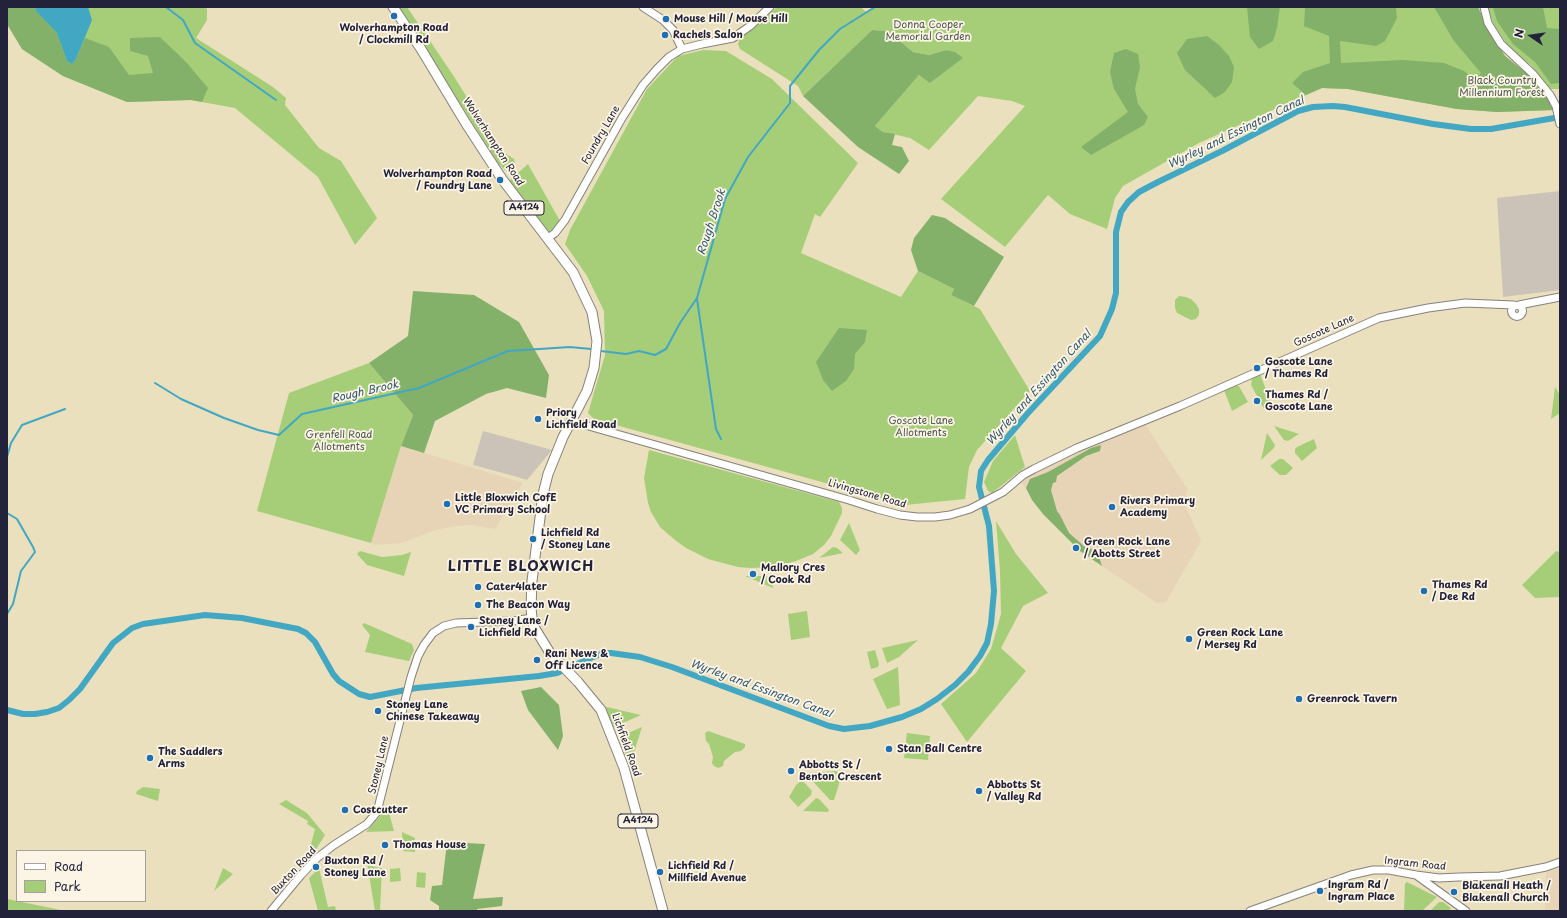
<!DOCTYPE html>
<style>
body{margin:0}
#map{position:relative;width:1567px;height:918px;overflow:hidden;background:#eae0bd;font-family:"Playpen Sans",sans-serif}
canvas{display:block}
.frame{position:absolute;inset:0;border:8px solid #22223b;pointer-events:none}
.legend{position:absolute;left:16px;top:850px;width:130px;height:52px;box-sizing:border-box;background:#fcf5e5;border:1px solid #a5a1a1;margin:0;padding:5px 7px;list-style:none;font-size:12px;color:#22223b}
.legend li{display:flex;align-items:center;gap:8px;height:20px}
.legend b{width:20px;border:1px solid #a5a1a1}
.north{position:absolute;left:1511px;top:16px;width:40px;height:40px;-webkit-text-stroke:3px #fcf5e5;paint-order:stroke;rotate:283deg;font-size:11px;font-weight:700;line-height:16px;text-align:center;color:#22223b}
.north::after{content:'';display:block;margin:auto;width:14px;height:18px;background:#22223b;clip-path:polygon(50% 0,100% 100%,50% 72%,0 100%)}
</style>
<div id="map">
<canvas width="1567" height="918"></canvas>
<div class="frame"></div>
<ul class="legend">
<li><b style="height:5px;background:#fff"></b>Road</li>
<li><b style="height:11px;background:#a6ce79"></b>Park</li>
</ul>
<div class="north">N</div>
</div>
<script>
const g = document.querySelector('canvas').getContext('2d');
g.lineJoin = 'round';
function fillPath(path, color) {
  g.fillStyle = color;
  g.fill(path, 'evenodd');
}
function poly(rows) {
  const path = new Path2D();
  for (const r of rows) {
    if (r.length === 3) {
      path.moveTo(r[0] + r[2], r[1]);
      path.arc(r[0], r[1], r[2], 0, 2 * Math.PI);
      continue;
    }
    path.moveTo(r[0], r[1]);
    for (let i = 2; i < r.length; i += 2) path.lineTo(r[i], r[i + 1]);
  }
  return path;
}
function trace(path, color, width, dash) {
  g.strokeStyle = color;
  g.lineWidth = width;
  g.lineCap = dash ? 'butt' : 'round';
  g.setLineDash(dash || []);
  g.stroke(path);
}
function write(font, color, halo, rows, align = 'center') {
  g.font = font + ' "Playpen Sans",sans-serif';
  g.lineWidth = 3.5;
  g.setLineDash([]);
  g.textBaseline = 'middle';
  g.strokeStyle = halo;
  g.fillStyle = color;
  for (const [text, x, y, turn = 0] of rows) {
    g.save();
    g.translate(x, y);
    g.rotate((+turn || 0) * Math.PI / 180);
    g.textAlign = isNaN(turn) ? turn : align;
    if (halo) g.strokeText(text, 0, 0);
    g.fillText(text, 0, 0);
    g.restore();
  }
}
fillPath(poly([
 [1145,424,1188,490,1183,500,1201,541,1166,602,1157,603,1080,551,1043,514,1021,482,1052,463],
 [401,446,523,483,495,529,473,525,455,526,435,530,402,543,375,545,371,543],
 [1560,868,1560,911,1545,911,1546,872]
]), '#e7d4b7');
fillPath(poly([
 [1560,191,1560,290,1503,297,1497,198],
 [483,431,487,432,552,450,527,480,514,476,473,465]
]), '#cbc3b8');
fillPath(poly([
 [7,7,205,7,207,9,207,20,196,38,273,87,286,98,285,105,319,148,341,161,377,218,355,245,318,177,235,108,191,100,127,102,63,76,22,49,7,24],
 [399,7,407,7,453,75,500,150,514,159,515,163,513,167,505,170,497,162],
 [777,7,861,7,866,12,875,7,1478,7,1486,25,1505,56,1540,84,1550,100,1550,105,1554,110,1497,112,1457,109,1348,89,1322,88,1199,143,1123,186,1115,198,1107,229,1070,214,1048,195,1005,247,941,199,1025,106,1012,101,978,96,929,150,910,138,883,132,875,126,919,75,930,82,962,58,955,53,946,50,929,55,913,52,888,31,872,30,803,96,798,86,740,49,738,44,739,40],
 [1488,7,1560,7,1560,89,1549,89,1532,66,1510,49,1493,23],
 [703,50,726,51,772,79,858,163,820,217,815,214,801,253,901,297,918,271,954,289,951,295,980,309,1030,391,977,450,969,467,965,499,905,505,594,419,588,413,605,355,604,311,587,276,565,244,570,230,647,89,678,56],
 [528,164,560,221,553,229,548,232,530,213,509,181],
 [1179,296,1186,297,1191,299,1196,304,1199,309,1199,315,1196,319,1191,320,1177,313,1175,308,1175,300],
 [369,363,413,415,401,446,371,543,257,511,289,393],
 [1260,374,1272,405,1264,409,1251,385,1252,378],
 [1235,385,1239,386,1240,388,1248,402,1232,411,1224,390],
 [1555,387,1560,395,1560,413,1551,419],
 [1274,426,1299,434,1288,441,1284,440],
 [1267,433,1275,445,1274,448,1261,460],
 [1015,435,1025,467,992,493,988,491,984,482,993,461],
 [1314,439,1317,448,1302,461,1295,453,1295,449,1297,447],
 [649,450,839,502,842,508,842,513,831,536,824,545,813,554,796,561,775,567,750,568,738,567,708,559,686,548,675,540,660,527,651,512,648,503,644,478],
 [1279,459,1283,459,1293,468,1286,475,1280,475,1270,466],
 [996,521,1016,554,1048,593,1023,606,1001,648,1026,671,967,742,941,704,976,673,991,649,1001,614,1000,571],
 [849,523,860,550,856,555,840,540],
 [833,547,837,548,843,553,819,558],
 [360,551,382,557,402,555,411,552,404,576,367,565,357,554],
 [1556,551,1560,552,1560,597,1535,598,1522,585],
 [745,576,769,576,771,578,773,588],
 [807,611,810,637,791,640,788,614],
 [364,623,412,644,414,650,409,661,365,652,370,635,362,625],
 [918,640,899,657,887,663,882,648],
 [875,650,879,664,878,667,871,669,867,652],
 [898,667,900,705,887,709,873,679],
 [607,707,641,715,614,727,603,708],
 [642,727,630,765,620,740,624,735],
 [708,731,745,744,745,747,741,751,735,752,724,761,723,766,718,768,714,766,712,763,713,757,709,744,706,741,705,733],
 [907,733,930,736,928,760,904,758],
 [836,771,840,774,839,784,835,797,834,800,830,800,808,776,809,773],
 [802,780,812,791,811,795,798,807,789,797,796,785],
 [143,787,160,789,158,801,136,794,137,791],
 [816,798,819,799,829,810,828,812,803,811],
 [286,800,307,813,325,835,315,851,310,848,315,829,307,824,308,821,279,804],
 [384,808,388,809,394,831,366,832,382,814],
 [402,832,415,838,415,852,403,851],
 [366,857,370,861,370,866,382,868,380,911,375,911],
 [223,868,233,874,214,891],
 [319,868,328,907,335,906,336,911,318,911,309,878],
 [400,868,401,881,390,882,390,869],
 [417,872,426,873,425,888,416,887],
 [1407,882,1437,897,1422,911,1404,911,1405,884],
 [7,899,61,910,61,911,7,911],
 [1439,902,1443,902,1451,908,1449,911,1430,911]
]), '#a6ce79');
fillPath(poly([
 [7,7,35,7,36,11,57,33,67,61,72,64,76,59,85,38,109,47,129,75,153,73,148,56,130,51,130,38,160,37,186,62,208,88,202,102,191,100,127,102,63,76,22,49,7,24],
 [1247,7,1280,7,1277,28,1273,41,1259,49,1250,37],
 [1305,7,1386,7,1386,8,1396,7,1397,18,1385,41,1376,46,1340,41,1341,63,1403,60,1444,63,1464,71,1475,80,1481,73,1454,41,1434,7,1478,7,1486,25,1505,56,1540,84,1550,100,1550,105,1554,110,1497,112,1457,109,1348,89,1322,88,1306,95,1292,83,1303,72,1330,63,1329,36,1304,26],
 [1493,7,1543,7,1547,28,1560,29,1560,83,1551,84,1535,62,1513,44,1497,21],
 [872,30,888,31,913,52,929,55,946,50,955,52,963,58,930,83,919,75,875,126,883,132,895,134,892,145,902,147,909,161,899,174,858,147,803,96],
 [1207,36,1219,45,1229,56,1234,67,1232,82,1225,92,1215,98,1185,70,1177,53,1187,39],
 [1126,49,1138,54,1140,67,1135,89,1138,104,1148,117,1144,125,1091,155,1081,147,1128,112,1114,89,1110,72,1114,53],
 [932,215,945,218,1004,257,974,306,951,295,954,289,918,271,911,250,914,238],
 [413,291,474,295,519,322,549,375,546,398,507,388,486,394,435,421,424,453,401,446,413,415,369,363,408,336],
 [839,328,867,330,865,342,855,354,854,369,846,381,832,391,823,380,816,362],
 [1101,445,1100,451,1086,456,1057,476,1056,482,1053,483,1051,490,1057,511,1060,515,1069,533,1085,547,1097,551,1102,566,1080,551,1043,514,1032,500,1026,488,1030,479,1048,472,1091,448],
 [541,687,559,705,563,736,558,750,528,710,521,691],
 [447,842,485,844,473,899,503,897,502,906,477,909,477,911,439,911,439,906,430,900,432,886,442,885]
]), '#84b169');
fillPath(poly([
 [35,7,88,7,92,20,76,59,72,64,67,61,57,33,36,11]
]), '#42a7c2');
trace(poly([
 [166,7,183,20,195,43,276,100],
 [697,299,716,429,721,439],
 [601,351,626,354,639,351,655,355,666,349,680,323,697,298,725,199,748,157,790,103,790,86,819,50,840,29,875,7],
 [155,383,181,399,224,418,258,430,279,435,302,414,419,388,508,351,570,347,591,349],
 [7,457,11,443,22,425,65,409],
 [7,480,7,484],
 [7,513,17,519,33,547,35,552,21,571,13,604,7,614],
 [7,658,7,659]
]), '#42a7c2', 2);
trace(poly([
 [7,710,23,714,35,714,47,712,59,708,69,700,80,689,113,643,132,628,143,624,205,615,242,618,298,629,306,633,315,642,333,674,339,681,359,694,370,697,416,688,539,676,557,673,602,653,611,653,640,657,672,667,829,726,844,729,870,726,902,717,921,709,937,699,955,685,968,672,980,656,987,643,991,624,994,591,989,526,979,487,981,471,988,460,1028,413,1100,336,1112,309,1116,293,1116,232,1121,212,1128,202,1139,192,1158,182,1222,151,1298,111,1313,107,1333,106,1345,107,1433,124,1471,129,1491,129,1560,117]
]), '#42a7c2', 6);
const tertiary = poly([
 [643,7,663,20,673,30,682,49],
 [1484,7,1488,23,1501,44,1533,74,1550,95,1556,106,1560,124],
 [548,238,555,233,565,220,622,118,643,85,657,69,669,57,682,49,702,44,733,38,750,26,770,7],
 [1519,305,1560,297],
 [1517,311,5.5],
 [571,421,849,500,877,509,900,515,917,517,935,517,950,515,970,509,1003,492,1023,475,1034,469,1077,448,1180,406,1379,318,1428,308,1465,303,1514,305],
 [1416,875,1466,911],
 [271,911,301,875,317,858,334,845,367,824,377,812,411,677,418,656,424,645,433,633,444,626,456,623,513,621,532,618],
 [1250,911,1351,875,1373,870,1389,870,1416,875,1439,878,1459,877,1500,876,1546,867,1560,862]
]);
const primary = poly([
 [393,7,421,49,465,122,502,179,573,272,592,312,597,341,594,368,587,391,563,437,548,474,543,494,532,581,531,608,532,618,534,627,550,653,578,682,601,710,624,768,663,911]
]);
trace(tertiary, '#86817c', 9);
trace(primary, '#86817c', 11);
trace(tertiary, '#fff', 7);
trace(primary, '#fff', 9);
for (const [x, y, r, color] of [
 [394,16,4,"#1f6fb2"],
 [666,19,4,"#1f6fb2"],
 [665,35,4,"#1f6fb2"],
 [500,180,4,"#1f6fb2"],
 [1257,368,4,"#1f6fb2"],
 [1257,401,4,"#1f6fb2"],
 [538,419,4,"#1f6fb2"],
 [447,504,4,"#1f6fb2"],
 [1112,507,4,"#1f6fb2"],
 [533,539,4,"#1f6fb2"],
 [1076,548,4,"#1f6fb2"],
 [753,574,4,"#1f6fb2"],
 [478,587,4,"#1f6fb2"],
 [1424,591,4,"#1f6fb2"],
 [478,605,4,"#1f6fb2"],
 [471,627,4,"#1f6fb2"],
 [1189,639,4,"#1f6fb2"],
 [537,660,4,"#1f6fb2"],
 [1299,699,4,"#1f6fb2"],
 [378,711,4,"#1f6fb2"],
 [889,749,4,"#1f6fb2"],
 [150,758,4,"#1f6fb2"],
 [791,771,4,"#1f6fb2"],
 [979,791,4,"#1f6fb2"],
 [345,810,4,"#1f6fb2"],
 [385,845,4,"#1f6fb2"],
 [316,867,4,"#1f6fb2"],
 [660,872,4,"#1f6fb2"],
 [1320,891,4,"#1f6fb2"],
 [1454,892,4,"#1f6fb2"]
]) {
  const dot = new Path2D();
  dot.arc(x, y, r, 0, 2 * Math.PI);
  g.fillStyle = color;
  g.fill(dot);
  trace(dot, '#fcf5e5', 1.5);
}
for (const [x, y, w] of [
 [524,208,40],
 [638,821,40]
]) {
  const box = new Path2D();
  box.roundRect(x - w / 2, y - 7, w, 14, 3);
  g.fillStyle = '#fcf5e5';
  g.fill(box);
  trace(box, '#22223b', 1);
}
write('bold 9px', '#22223b', null, [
 ["A4124",524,208],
 ["A4124",638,821]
]);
write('bold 10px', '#22223b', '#fcf5e5', [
 ["Mouse Hill / Mouse Hill",674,19],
 ["Wolverhampton Road",394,28,"center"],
 ["/ Clockmill Rd",394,40,"center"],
 ["Rachels Salon",673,35],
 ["Wolverhampton Road",492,174,"right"],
 ["/ Foundry Lane",492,186,"right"],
 ["Goscote Lane",1265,362],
 ["/ Thames Rd",1265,374],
 ["Thames Rd /",1265,395],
 ["Goscote Lane",1265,407],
 ["Priory",546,413],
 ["Lichfield Road",546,425],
 ["Little Bloxwich CofE",455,498],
 ["VC Primary School",455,510],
 ["Rivers Primary",1120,501],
 ["Academy",1120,513],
 ["Lichfield Rd",541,533],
 ["/ Stoney Lane",541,545],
 ["Green Rock Lane",1084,542],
 ["/ Abotts Street",1084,554],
 ["Mallory Cres",761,568],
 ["/ Cook Rd",761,580],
 ["Thames Rd",1432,585],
 ["/ Dee Rd",1432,597],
 ["Cater4later",486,587],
 ["The Beacon Way",486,605],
 ["Stoney Lane /",479,621],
 ["Lichfield Rd",479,633],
 ["Green Rock Lane",1197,633],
 ["/ Mersey Rd",1197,645],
 ["Rani News &",545,654],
 ["Off Licence",545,666],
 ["Greenrock Tavern",1307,699],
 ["Stoney Lane",386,705],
 ["Chinese Takeaway",386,717],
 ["Stan Ball Centre",897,749],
 ["The Saddlers",158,752],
 ["Arms",158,764],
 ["Abbotts St /",799,765],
 ["Benton Crescent",799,777],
 ["Abbotts St",987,785],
 ["/ Valley Rd",987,797],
 ["Costcutter",353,810],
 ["Thomas House",393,845],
 ["Buxton Rd /",324,861],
 ["Stoney Lane",324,873],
 ["Lichfield Rd /",668,866],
 ["Millfield Avenue",668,878],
 ["Ingram Rd /",1328,885],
 ["Ingram Place",1328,897],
 ["Blakenall Heath /",1462,886],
 ["Blakenall Church",1462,898]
], 'left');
write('10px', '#4a564e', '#fcf5e5', [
 ["Donna Cooper",928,25],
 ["Memorial Garden",928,37],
 ["Black Country",1502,81],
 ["Millennium Forest",1502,93],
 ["Goscote Lane",921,421],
 ["Allotments",921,433],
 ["Grenfell Road",339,435],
 ["Allotments",339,447]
]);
write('10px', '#22223b', '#fcf5e5', [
 ["Foundry Lane",601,135,-60],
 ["Wolverhampton Road",493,142,57],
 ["Goscote Lane",1324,331,-24],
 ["Livingstone Road",867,494,16],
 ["Lichfield Road",626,745,70],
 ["Stoney Lane",379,765,-77],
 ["Ingram Road",1415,864,6],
 ["Buxton Road",294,871,-47]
]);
write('italic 11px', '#2f5771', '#fcf5e5', [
 ["Wyrley and Essington Canal",1236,133,-26],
 ["Rough Brook",712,222,-72],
 ["Wyrley and Essington Canal",1039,388,-48],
 ["Rough Brook",365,392,-13],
 ["Wyrley and Essington Canal",761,689,20]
]);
g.letterSpacing = '1px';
write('bold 14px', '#22223b', '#fcf5e5', [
 ["LITTLE BLOXWICH",521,567]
]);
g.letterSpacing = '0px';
</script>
